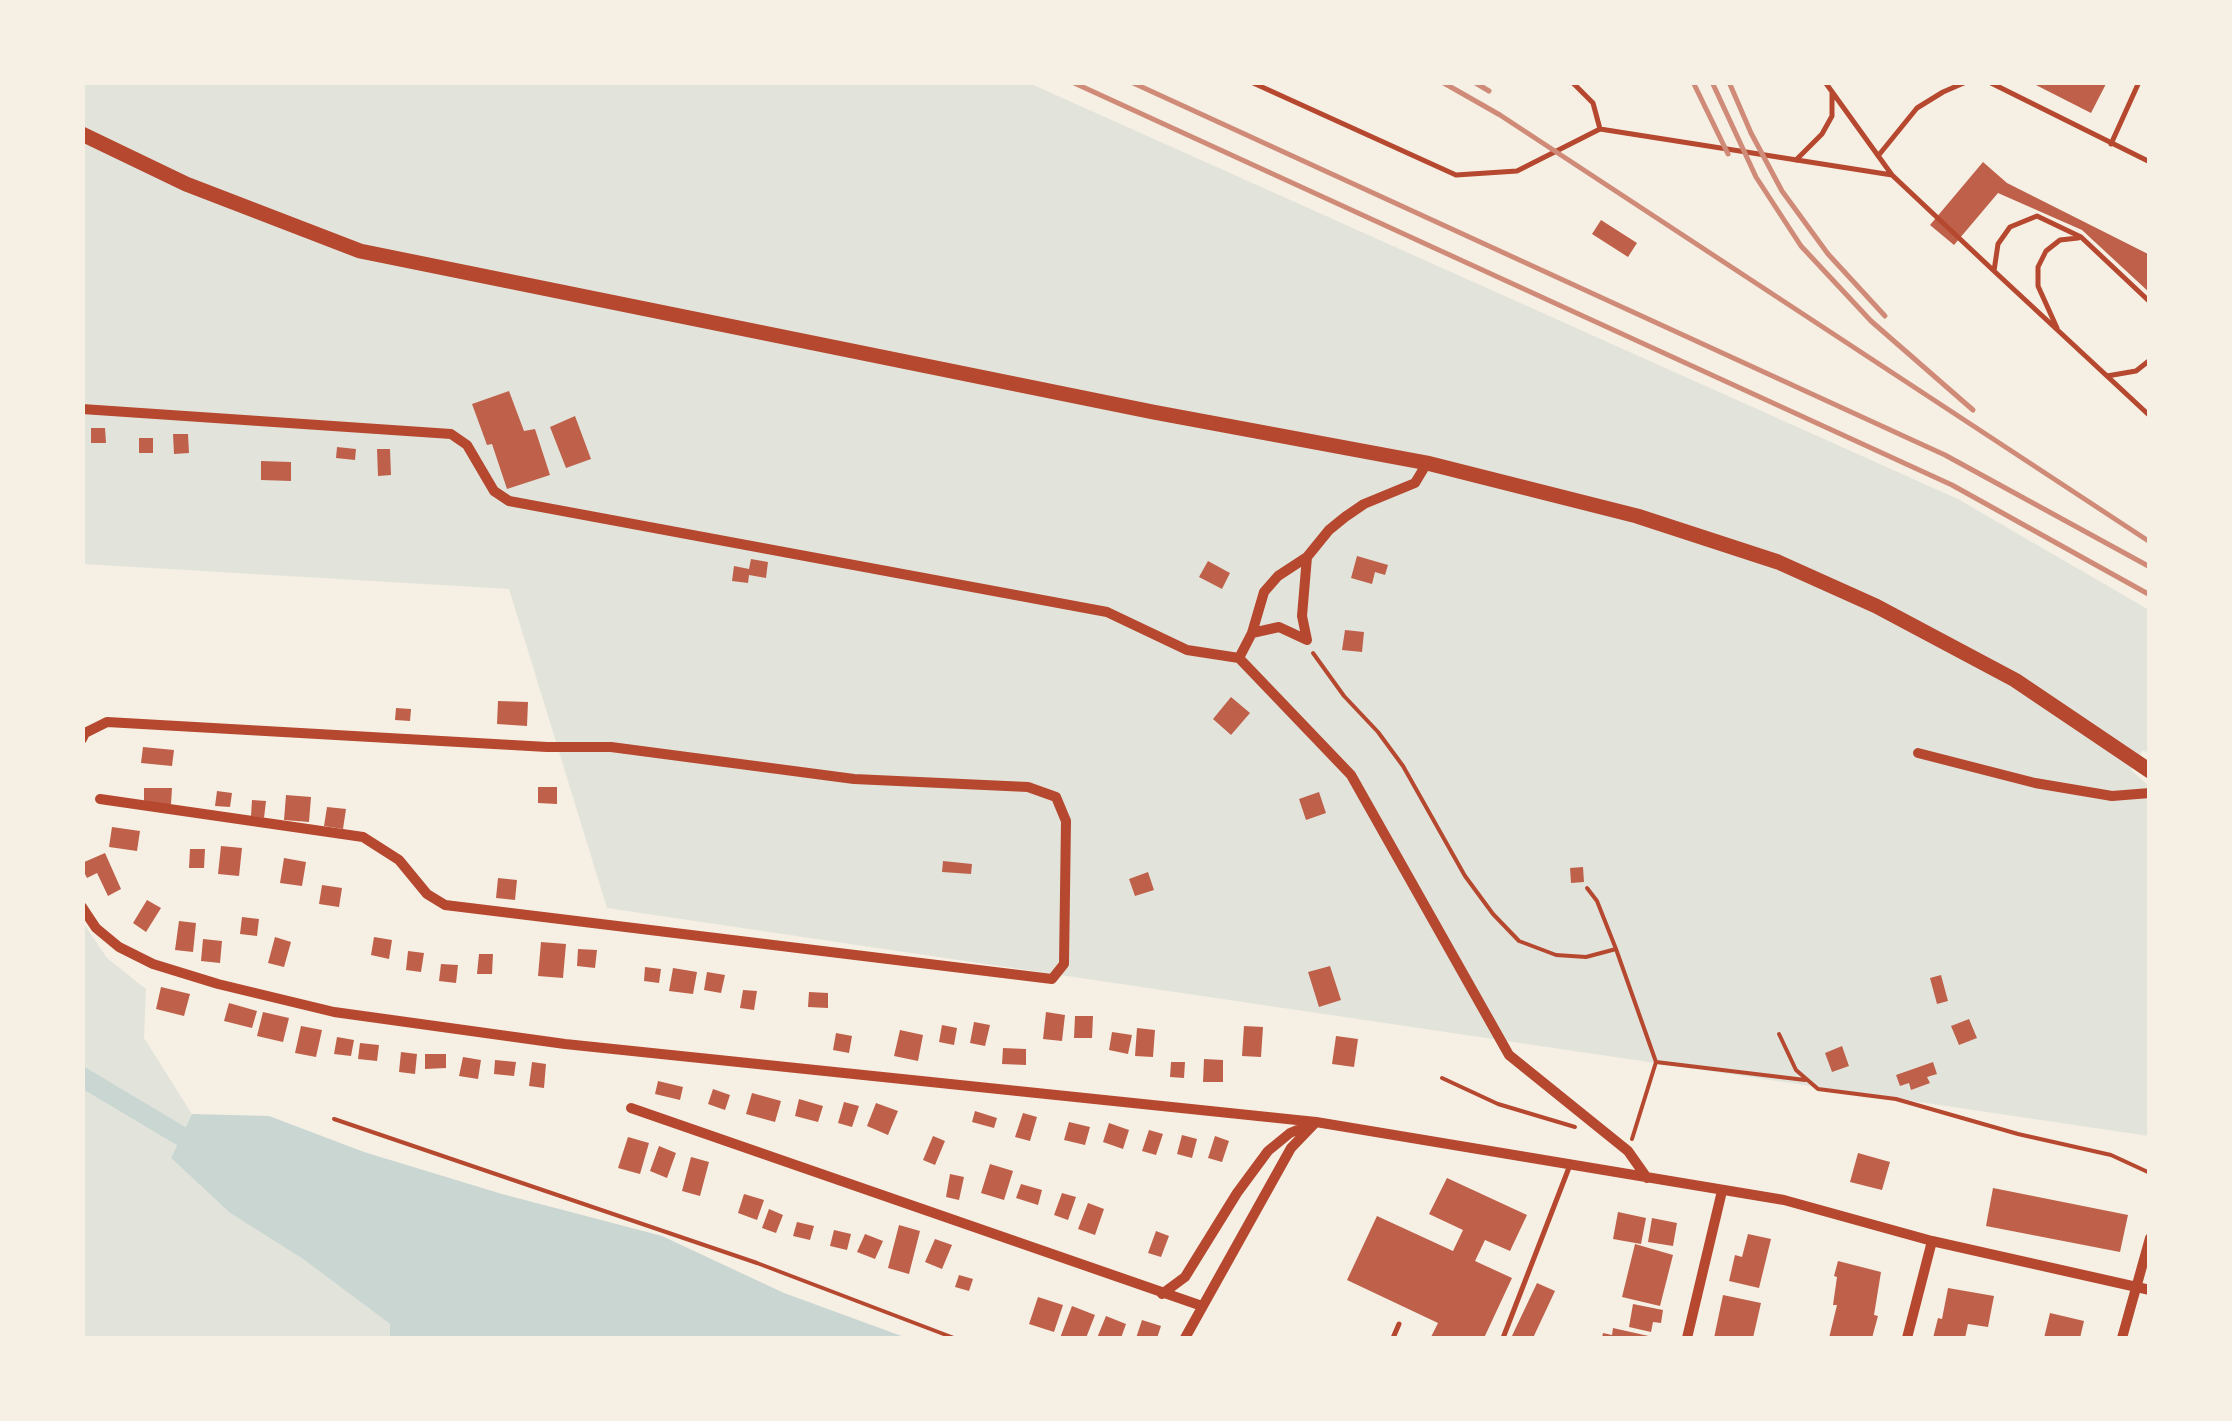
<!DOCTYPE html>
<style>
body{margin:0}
#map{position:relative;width:2232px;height:1421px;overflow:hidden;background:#f6efe4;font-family:"Nunito Sans",sans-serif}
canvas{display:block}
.frame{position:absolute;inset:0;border:85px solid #f6efe4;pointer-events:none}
</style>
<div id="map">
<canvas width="2232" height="1421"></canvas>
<div class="frame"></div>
</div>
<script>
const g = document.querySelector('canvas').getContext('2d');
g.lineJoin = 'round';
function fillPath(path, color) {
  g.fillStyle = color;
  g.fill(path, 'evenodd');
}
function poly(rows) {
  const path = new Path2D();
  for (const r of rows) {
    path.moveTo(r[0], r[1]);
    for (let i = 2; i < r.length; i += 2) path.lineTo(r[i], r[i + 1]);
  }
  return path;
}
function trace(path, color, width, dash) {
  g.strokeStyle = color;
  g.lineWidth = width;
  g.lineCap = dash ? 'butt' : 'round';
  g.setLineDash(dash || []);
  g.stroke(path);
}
fillPath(poly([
 [83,83,1029,83,1958,499,2149,610,2149,754,2143,750,2131,770,2149,786,2149,1136,607,908,509,589,83,564],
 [82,921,107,958,146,989,144,1038,192,1114,171,1158,230,1213,303,1259,390,1324,390,1338,83,1338]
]), '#e2e4dc');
fillPath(poly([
 [192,1114,269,1116,364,1152,502,1194,662,1236,784,1293,907,1338,390,1338,390,1324,303,1259,230,1213,171,1158]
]), '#c9d6d2');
trace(poly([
 [82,1077,181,1136]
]), '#c9d6d2', 20);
fillPath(poly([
 [2030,82,2107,82,2091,113],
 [1983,162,2007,183,2150,255,2150,293,2082,230,1998,193,1954,245,1930,225],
 [1601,220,1637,243,1628,257,1592,234],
 [509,391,524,431,535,429,550,475,507,489,492,444,487,445,472,404],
 [575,416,591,459,566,468,550,427],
 [91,428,105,428,106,443,91,443],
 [173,434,188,434,189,453,174,454],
 [139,438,153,438,153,453,139,453],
 [337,447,356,449,355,460,336,458],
 [377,449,390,449,391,475,378,476],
 [261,461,291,462,291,481,261,480],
 [1357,556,1388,565,1385,575,1375,572,1372,584,1351,578],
 [751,559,768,562,766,578,749,575,748,583,732,581,734,566,749,569],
 [1208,561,1230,573,1222,589,1199,577],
 [1345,630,1364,632,1362,652,1342,650],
 [1231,697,1250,713,1231,735,1213,719],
 [498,701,528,702,527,726,497,724],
 [396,708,411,709,410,721,395,720],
 [143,747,174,750,172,766,141,763],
 [538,787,557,787,557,804,538,803],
 [144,788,172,788,171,804,144,804],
 [217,791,232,793,230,807,215,806],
 [1319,792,1326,813,1306,820,1299,799],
 [286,795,311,797,309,822,284,820],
 [252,800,266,801,264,818,251,816],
 [327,807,346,809,343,829,324,826],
 [112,827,140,831,137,851,109,847],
 [221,846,242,848,239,876,218,874],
 [190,849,205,849,204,868,189,868],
 [105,853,121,889,108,896,97,873,87,878,82,868,82,863],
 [284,858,306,862,302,886,280,883],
 [943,861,972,864,971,874,942,872],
 [1583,867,1584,882,1571,883,1570,868],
 [1148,872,1154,890,1135,896,1129,879],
 [498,878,517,880,515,900,496,898],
 [322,885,342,888,339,907,319,904],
 [147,900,161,908,146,932,133,923],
 [242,917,259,919,257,936,240,934],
 [179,921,196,923,193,952,175,950],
 [275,937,291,942,284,967,268,963],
 [374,937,392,940,389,959,371,955],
 [203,939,222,941,220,963,201,961],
 [541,942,566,944,563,978,538,976],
 [578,949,597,950,595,968,577,966],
 [408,951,424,953,421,972,406,970],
 [479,954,493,954,492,974,477,974],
 [441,964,458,965,456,983,439,981],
 [1330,966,1341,1000,1319,1007,1308,972],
 [645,967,661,969,659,983,644,981],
 [673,968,697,972,693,994,669,991],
 [707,972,725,975,721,993,704,990],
 [1941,975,1948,1001,1937,1004,1930,978],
 [161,987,190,994,184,1016,156,1009],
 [743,990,757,991,754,1010,740,1008],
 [809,992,828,993,828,1008,808,1007],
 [229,1003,257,1011,252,1028,224,1021],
 [263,1012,289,1018,283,1042,257,1036],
 [1046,1012,1065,1015,1062,1041,1043,1039],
 [1075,1016,1093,1016,1092,1038,1074,1038],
 [1969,1019,1977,1038,1959,1045,1951,1026],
 [974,1022,990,1025,985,1046,970,1043],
 [942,1025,957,1028,954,1045,939,1042],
 [301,1026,322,1030,316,1057,295,1053],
 [1244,1026,1263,1027,1261,1057,1242,1056],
 [1137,1028,1155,1030,1153,1057,1135,1056],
 [900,1030,923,1035,918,1061,894,1056],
 [1112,1032,1132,1035,1128,1054,1109,1050],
 [836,1033,852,1036,849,1053,833,1050],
 [1336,1036,1358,1039,1354,1067,1332,1064],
 [337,1037,354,1040,351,1056,334,1054],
 [360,1043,379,1045,377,1061,358,1059],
 [1842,1046,1849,1066,1832,1072,1825,1053],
 [1003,1048,1026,1049,1026,1065,1002,1064],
 [401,1052,417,1054,415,1074,399,1072],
 [425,1054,446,1054,446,1068,425,1069],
 [463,1057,481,1060,478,1079,459,1076],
 [1204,1059,1223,1060,1223,1082,1203,1082],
 [495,1060,516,1062,514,1076,494,1074],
 [532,1062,546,1064,544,1088,529,1086],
 [1171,1062,1185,1062,1184,1078,1170,1077],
 [1933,1062,1937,1074,1927,1077,1930,1083,1911,1090,1909,1083,1900,1086,1896,1075],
 [658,1081,683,1087,680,1100,655,1094],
 [713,1089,730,1095,725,1110,708,1104],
 [752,1093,781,1101,775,1122,746,1114],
 [799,1099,823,1106,818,1122,795,1116],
 [844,1102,859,1106,852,1127,838,1123],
 [876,1103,898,1111,888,1135,867,1126],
 [975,1111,997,1118,994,1128,972,1122],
 [1023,1113,1037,1117,1030,1141,1015,1137],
 [1069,1122,1090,1127,1085,1145,1064,1140],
 [1109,1123,1129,1130,1123,1149,1103,1142],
 [1149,1130,1163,1134,1156,1155,1142,1151],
 [1182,1135,1197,1139,1192,1158,1177,1154],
 [933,1136,945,1141,935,1165,923,1160],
 [1215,1136,1229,1141,1222,1162,1208,1158],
 [628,1137,649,1143,640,1174,618,1168],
 [659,1146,676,1153,667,1178,650,1171],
 [1858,1153,1890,1162,1882,1190,1850,1182],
 [691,1157,709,1162,700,1196,682,1191],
 [990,1164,1013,1171,1004,1200,981,1193],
 [950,1174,964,1177,959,1200,946,1197],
 [1447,1178,1527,1215,1510,1251,1485,1240,1475,1261,1512,1278,1484,1338,1434,1338,1431,1337,1438,1323,1347,1280,1377,1216,1453,1251,1463,1230,1429,1214],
 [1021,1184,1042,1190,1038,1205,1016,1198],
 [1993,1188,2128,1215,2120,1252,1986,1226],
 [1062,1193,1076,1197,1068,1220,1054,1215],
 [744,1194,764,1200,757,1220,738,1213],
 [1088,1203,1104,1209,1095,1235,1078,1229],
 [769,1209,783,1215,776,1233,762,1228],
 [1618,1212,1646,1218,1641,1244,1613,1239],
 [1652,1218,1677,1223,1673,1246,1648,1242],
 [797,1222,814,1226,810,1240,793,1236],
 [899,1225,920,1231,909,1274,888,1268],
 [834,1230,851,1234,847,1250,830,1246],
 [1156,1231,1169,1236,1161,1257,1148,1253],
 [865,1234,883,1241,875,1259,857,1252],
 [1748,1234,1771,1239,1759,1288,1729,1281,1735,1255,1742,1257],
 [935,1239,952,1245,942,1269,925,1262],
 [1635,1244,1673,1255,1660,1306,1622,1297],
 [1838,1261,1881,1272,1874,1315,1878,1316,1872,1338,1829,1338,1837,1305,1833,1305,1837,1277,1834,1276],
 [959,1275,973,1279,969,1291,955,1287],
 [1537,1283,1555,1291,1533,1338,1511,1338],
 [1948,1288,1994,1296,1988,1327,1968,1324,1965,1338,1933,1338,1938,1318,1942,1319],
 [1723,1295,1761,1303,1753,1338,1714,1338],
 [1038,1297,1063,1305,1054,1332,1029,1324],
 [1633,1304,1663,1310,1661,1323,1653,1322,1651,1332,1629,1327],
 [1072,1306,1095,1315,1086,1338,1060,1338],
 [2050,1313,2084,1321,2080,1338,2044,1338],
 [1106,1316,1126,1324,1121,1338,1097,1338],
 [1142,1320,1161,1326,1157,1338,1136,1338],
 [1613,1328,1653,1337,1653,1338,1602,1338,1603,1333,1612,1335]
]), '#bf614a');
trace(poly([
 [1313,653,1344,696,1378,732,1403,766,1465,876,1493,914,1519,941,1556,955,1586,957,1616,949,1597,901,1587,888],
 [1616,949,1656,1062,1632,1139],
 [1779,1034,1796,1070,1818,1089,1896,1099,2018,1134,2111,1155,2150,1173],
 [1656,1062,1805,1080],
 [1442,1078,1498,1104,1575,1127],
 [334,1119,757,1263,954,1338]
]), '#b5482f', 4);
trace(poly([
 [1251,82,1456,175,1517,171,1600,129,1892,175,1994,271],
 [1572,82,1593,103,1600,129],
 [1825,82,1892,175],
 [1989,82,2150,162],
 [2111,144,2139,82],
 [1878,156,1917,108,1943,92,1966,82],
 [1796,160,1822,134,1832,116,1832,92],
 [2150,302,2081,237,2037,216,2010,227,1998,244,1994,271,2150,416],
 [2057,328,2038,286,2038,267,2046,251,2060,240,2078,238],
 [2107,376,2136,371,2150,360],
 [1393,1338,1399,1324],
 [1503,1338,1570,1165]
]), '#b5482f', 5);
trace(poly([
 [82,409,451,434,467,445,494,491,509,501,1107,612,1187,650,1239,658],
 [1252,633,1279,627,1307,640],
 [1307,640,1302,616,1307,557],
 [1239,658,1351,775,1509,1055,1628,1151,1647,1178],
 [1239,658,1252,633,1264,592,1278,576,1307,557,1329,530,1345,517,1364,504,1415,483,1427,463],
 [82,739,85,733,107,722,547,747,611,747,854,779,1028,787,1056,797,1066,821,1064,964,1052,979,445,905,427,894,399,860,363,837,100,799],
 [1918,753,2035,783,2112,796,2150,793],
 [82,907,96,928,119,947,153,964,218,984,334,1012,565,1044,1316,1122,1784,1200,1932,1241,2150,1290],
 [631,1108,1202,1306],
 [1162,1294,1185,1277,1237,1193,1268,1151,1290,1133,1309,1125],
 [1185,1338,1291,1148,1316,1122],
 [1687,1338,1722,1191],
 [1907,1338,1932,1241],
 [2122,1338,2150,1238]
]), '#b5482f', 10);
trace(poly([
 [82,134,186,184,360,251,1153,412,1427,463,1637,516,1778,562,1876,606,2015,680,2150,771]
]), '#b5482f', 15);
trace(poly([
 [1072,82,1952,485,2150,595],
 [1131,82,1945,455,2150,567],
 [1442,82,1500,115,2150,542],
 [1474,82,1489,91],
 [1693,82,1728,154],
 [1712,82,1756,177,1801,246,1871,321,1973,410],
 [1729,82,1751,133,1782,191,1828,254,1885,316]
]), '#cf8b77', 5);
</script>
